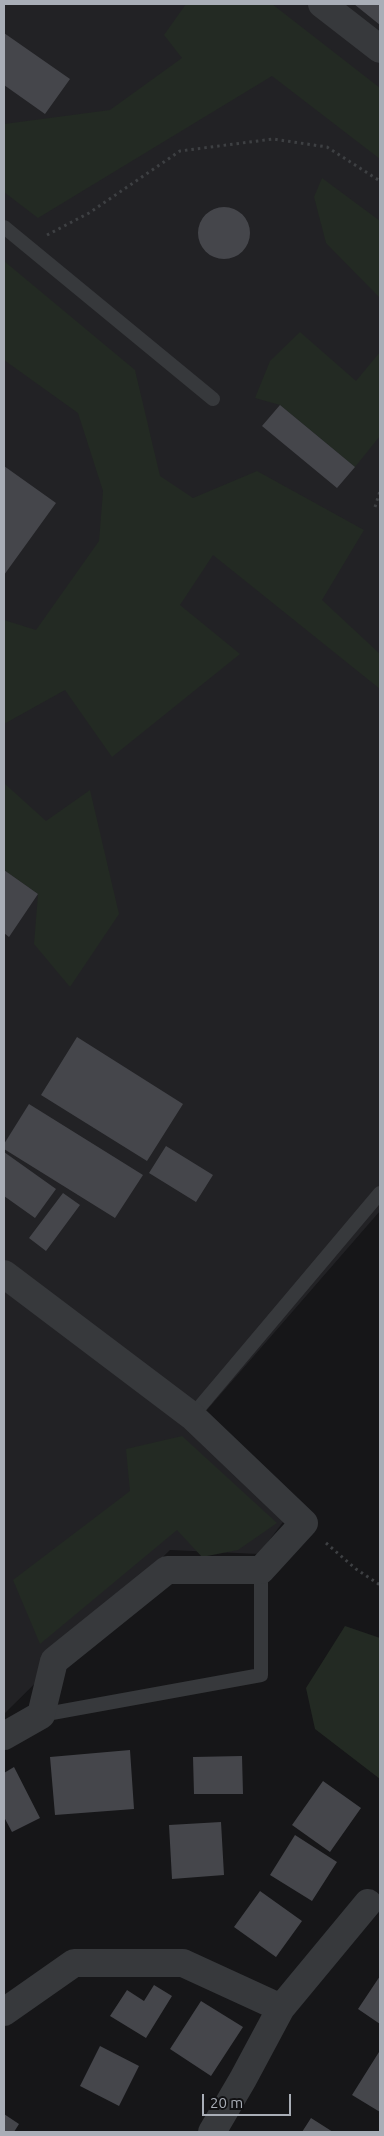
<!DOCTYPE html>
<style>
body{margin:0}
#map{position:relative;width:384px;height:2136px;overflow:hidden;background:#161618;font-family:Ubuntu,sans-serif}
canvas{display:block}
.frame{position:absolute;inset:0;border:5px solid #a9aeb7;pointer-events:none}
.scale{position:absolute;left:202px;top:2094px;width:89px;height:22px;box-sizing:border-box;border:2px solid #a9aeb7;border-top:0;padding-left:6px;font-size:15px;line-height:18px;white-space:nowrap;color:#a9aeb7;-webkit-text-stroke:4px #111113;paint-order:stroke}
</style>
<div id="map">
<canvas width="384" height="2136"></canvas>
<div class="frame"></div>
<div class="scale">20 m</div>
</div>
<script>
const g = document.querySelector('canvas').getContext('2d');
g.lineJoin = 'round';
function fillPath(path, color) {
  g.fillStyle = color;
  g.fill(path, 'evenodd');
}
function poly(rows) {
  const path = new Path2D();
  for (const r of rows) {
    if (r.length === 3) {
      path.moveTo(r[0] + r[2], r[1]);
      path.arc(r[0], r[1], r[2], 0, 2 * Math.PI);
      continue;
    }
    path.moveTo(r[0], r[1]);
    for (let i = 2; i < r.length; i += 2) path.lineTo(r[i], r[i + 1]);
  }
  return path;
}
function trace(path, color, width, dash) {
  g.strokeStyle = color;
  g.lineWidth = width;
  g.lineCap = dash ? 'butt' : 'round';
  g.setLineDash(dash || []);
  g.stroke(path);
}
fillPath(poly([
 [4,4,380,4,380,1211,193,1426,289,1514,259,1554,170,1550,4,1714]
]), '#222225');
fillPath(poly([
 [186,4,272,4,380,88,380,159,272,76,38,218,4,192,4,124,110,110,182,58,164,35],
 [322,178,380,221,380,298,326,243,314,197],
 [4,261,135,370,160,476,193,498,257,471,364,530,322,600,380,654,380,689,213,555,180,605,240,654,112,757,65,690,4,724,4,620,36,630,99,541,103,491,78,413,4,360],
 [300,332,356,381,380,352,380,436,355,467,280,405,255,398,270,361],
 [4,783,46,821,90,790,119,914,70,987,34,944,38,894,4,870],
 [182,1436,277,1523,238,1550,202,1557,177,1530,40,1644,13,1580,130,1491,126,1449],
 [345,1626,380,1638,380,1779,315,1729,306,1688]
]), '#232a23');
fillPath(poly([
 [354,4,380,4,380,25],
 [4,33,70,79,45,114,4,85],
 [224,233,26],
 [280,405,355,467,337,488,262,426],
 [4,466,56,503,4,575],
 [4,870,38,894,9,937,4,933],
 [77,1037,183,1104,147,1161,41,1095],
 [29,1104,143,1175,115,1218,4,1149,4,1144],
 [166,1146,213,1175,196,1202,149,1173],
 [4,1152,56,1189,35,1218,4,1196],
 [63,1193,80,1205,46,1251,29,1238],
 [130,1750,134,1809,55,1815,50,1757],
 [242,1756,243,1794,194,1794,193,1757],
 [14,1767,40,1818,12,1832,4,1817,4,1773],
 [323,1781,361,1808,330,1852,292,1825],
 [221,1822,224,1875,172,1879,169,1825],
 [295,1835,337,1862,312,1901,270,1875],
 [260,1891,302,1921,276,1957,234,1927],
 [380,1976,380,2024,358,2009],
 [154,1985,172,1996,146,2038,110,2016,127,1990,144,2001],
 [201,2001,243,2027,211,2076,170,2049],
 [100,2046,139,2066,119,2106,80,2086],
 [379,2052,380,2053,380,2112,352,2095],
 [4,2114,19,2124,14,2132,4,2132],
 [311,2118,333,2132,302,2132]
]), '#45464b');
trace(poly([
 [47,235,89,213,180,151,273,139,327,147,380,181],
 [375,507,380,491],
 [326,1543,356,1569,380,1585]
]), '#3e4043', 3, [2.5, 4]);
trace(poly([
 [4,227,213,399],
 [192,1416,380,1193],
 [41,1715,261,1675,261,1570]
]), '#37393c', 14);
trace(poly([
 [322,4,380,49],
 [4,1274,192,1416,304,1523,261,1570,167,1570,54,1661,41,1715,4,1736],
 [4,2012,74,1963,183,1963,281,2008],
 [212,2132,243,2079,281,2008,368,1903]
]), '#37393c', 28);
</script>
